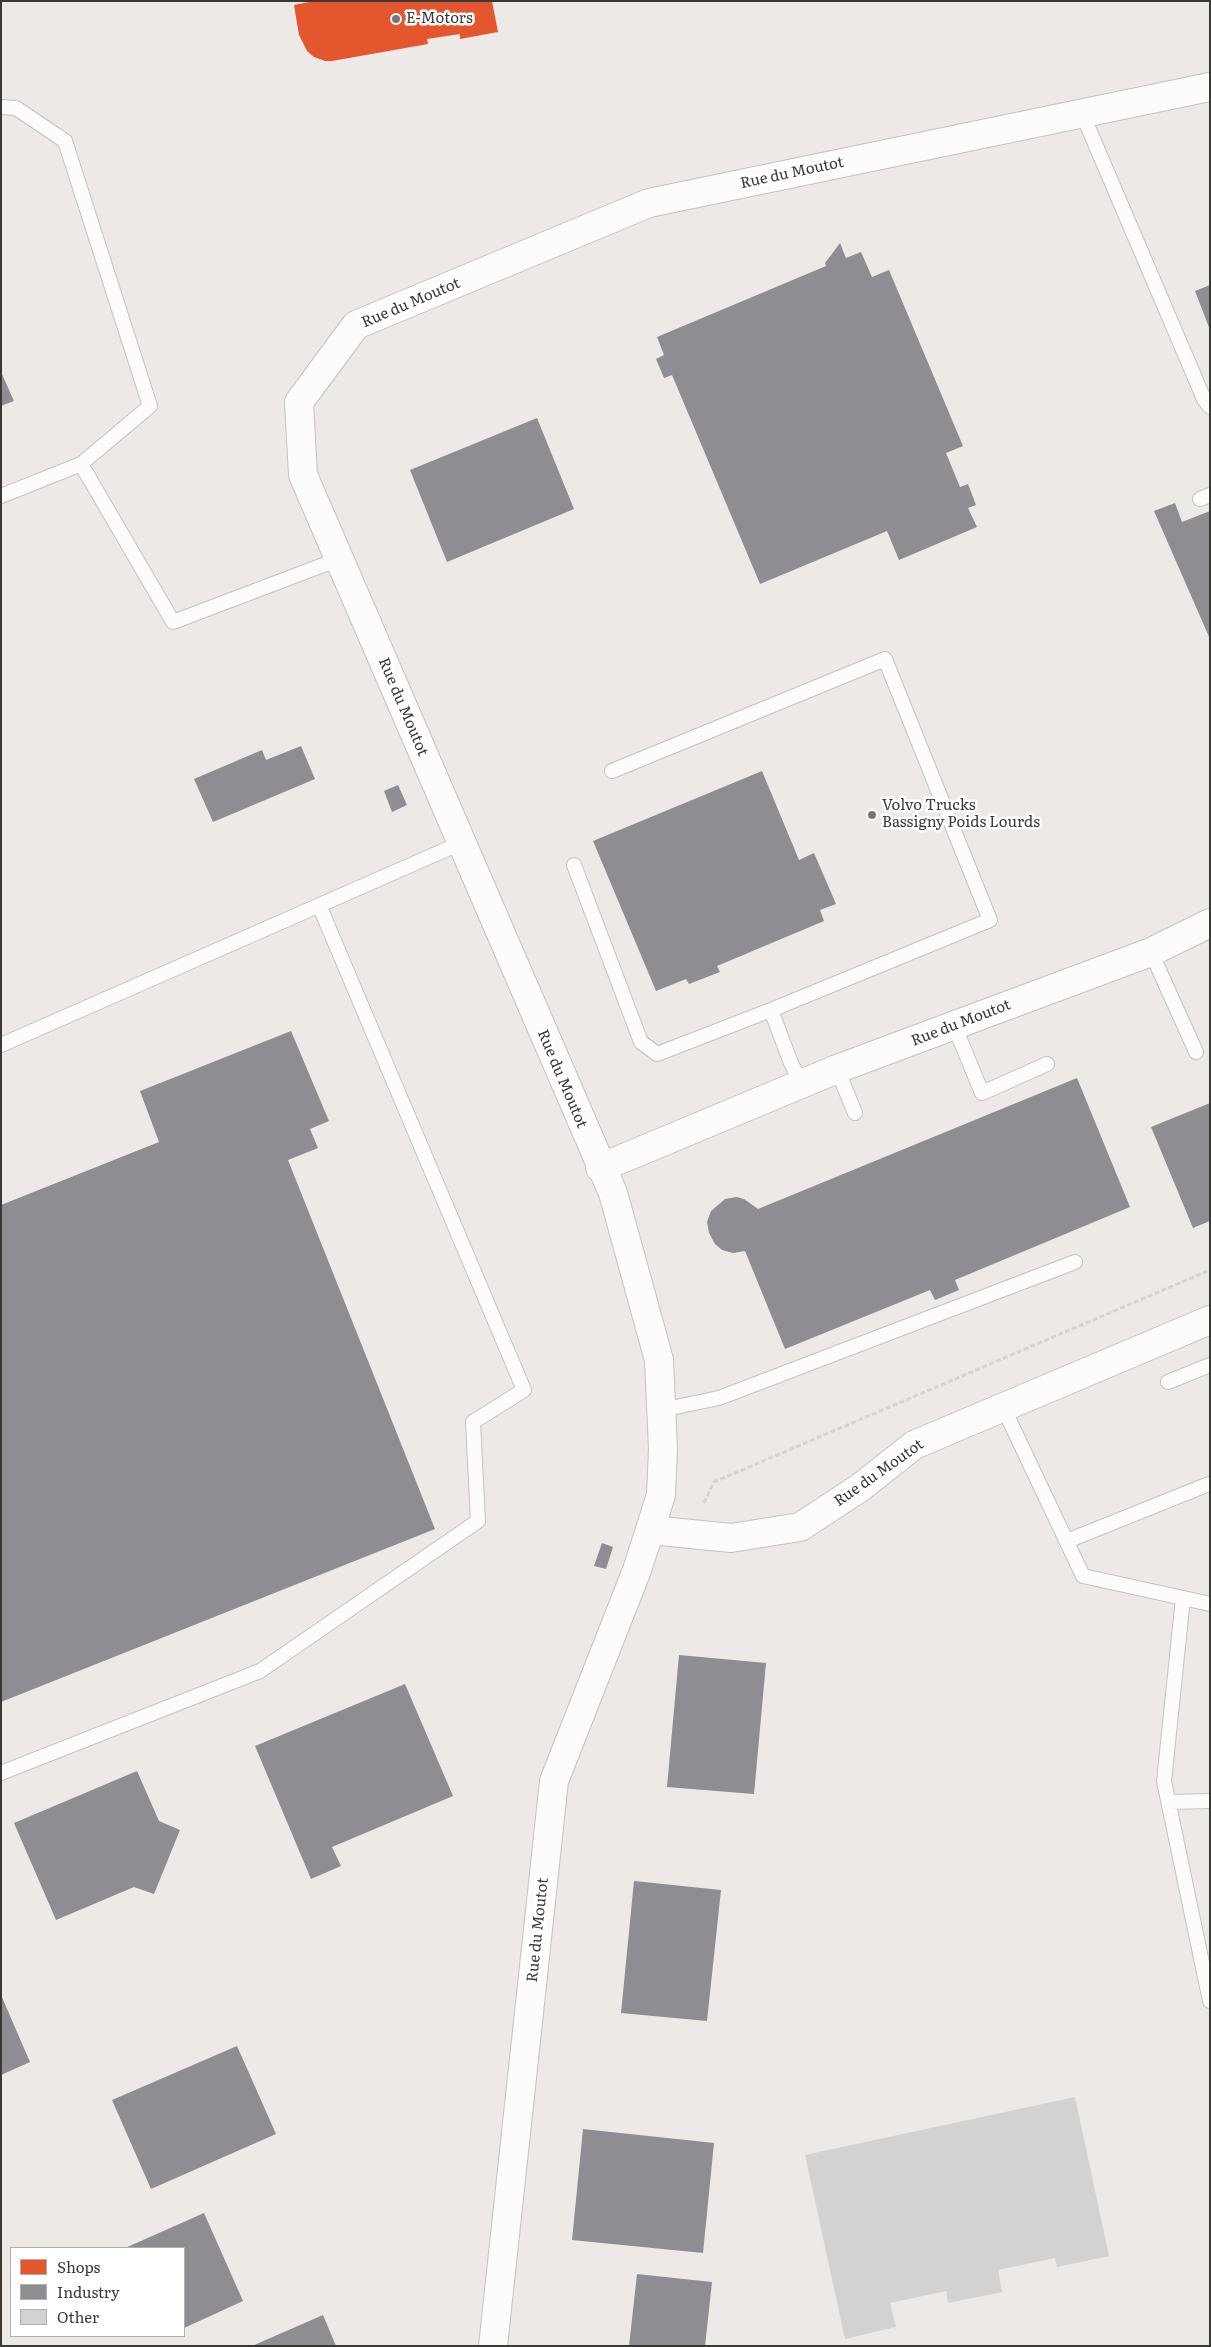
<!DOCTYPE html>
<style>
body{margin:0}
#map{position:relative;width:1211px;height:2347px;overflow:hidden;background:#ece9e6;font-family:Literata,serif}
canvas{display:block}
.frame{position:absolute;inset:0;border:2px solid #393835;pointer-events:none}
.legend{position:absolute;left:10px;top:2247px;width:175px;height:90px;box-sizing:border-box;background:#fff;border:1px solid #b0afae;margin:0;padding:6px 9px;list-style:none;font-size:15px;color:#393835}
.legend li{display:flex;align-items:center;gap:10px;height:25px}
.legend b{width:25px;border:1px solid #b0afae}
</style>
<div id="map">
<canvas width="1211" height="2347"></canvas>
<div class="frame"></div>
<ul class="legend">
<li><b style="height:14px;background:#e4572e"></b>Shops</li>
<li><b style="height:14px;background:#8d8d92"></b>Industry</li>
<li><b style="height:14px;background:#d4d2d0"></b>Other</li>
</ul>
</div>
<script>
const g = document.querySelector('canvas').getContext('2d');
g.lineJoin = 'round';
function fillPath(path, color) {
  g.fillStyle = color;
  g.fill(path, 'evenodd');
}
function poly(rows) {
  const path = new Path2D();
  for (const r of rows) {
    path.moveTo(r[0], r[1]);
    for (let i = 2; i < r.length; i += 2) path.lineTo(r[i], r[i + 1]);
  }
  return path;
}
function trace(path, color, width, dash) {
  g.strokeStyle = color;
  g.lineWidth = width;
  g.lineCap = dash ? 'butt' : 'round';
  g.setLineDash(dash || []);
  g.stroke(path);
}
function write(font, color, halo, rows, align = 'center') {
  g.font = font + ' Literata,serif';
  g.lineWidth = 5;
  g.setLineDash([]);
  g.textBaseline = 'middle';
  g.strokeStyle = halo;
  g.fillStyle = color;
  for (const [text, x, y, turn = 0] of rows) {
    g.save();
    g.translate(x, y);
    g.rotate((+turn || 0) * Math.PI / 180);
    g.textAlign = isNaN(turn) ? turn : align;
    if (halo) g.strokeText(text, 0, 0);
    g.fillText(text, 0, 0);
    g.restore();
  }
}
fillPath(poly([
 [314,1,492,1,498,32,460,39,460,34,427,39,428,44,332,61,325,61,314,57,307,51,299,35,294,5]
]), '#e4572e');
fillPath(poly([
 [840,243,846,258,861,252,872,277,889,270,963,446,946,453,960,487,968,484,976,505,968,508,977,527,899,560,887,531,760,584,672,375,664,378,656,359,664,355,657,337,826,266,825,263],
 [1210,285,1210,330,1195,291],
 [1,372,14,401,1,406],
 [537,418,574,509,447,562,410,470],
 [1175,503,1182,522,1210,511,1210,639,1154,511],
 [301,746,315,779,213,822,194,779,262,750,266,760],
 [762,771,799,860,814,853,836,904,820,910,824,921,717,966,720,972,689,984,686,979,656,991,593,841],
 [398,785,407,805,392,812,384,791],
 [291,1031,329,1121,310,1129,318,1148,288,1160,435,1529,1,1702,1,1205,159,1142,140,1091],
 [1077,1078,1130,1207,955,1280,959,1290,935,1300,930,1290,785,1349,745,1251,733,1253,722,1250,715,1244,709,1233,707,1222,711,1211,725,1199,737,1197,744,1199,758,1209],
 [1210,1103,1210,1221,1193,1228,1151,1127],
 [602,1543,613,1547,606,1569,594,1566],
 [679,1655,766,1663,754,1794,667,1787],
 [405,1684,453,1796,332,1847,341,1866,311,1879,255,1746],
 [137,1771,159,1821,180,1830,154,1894,134,1887,56,1920,14,1823],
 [634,1881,721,1890,707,2021,621,2013],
 [1,1995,30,2062,1,2075],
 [237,2046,276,2134,151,2189,112,2100],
 [583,2129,714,2143,703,2253,572,2240],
 [204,2213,243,2301,184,2328,184,2248,125,2248],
 [637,2274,712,2282,705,2346,629,2346],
 [323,2315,336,2346,252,2346]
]), '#8d8d92');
fillPath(poly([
 [1075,2097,1109,2256,1057,2267,1055,2258,998,2270,1002,2292,948,2303,946,2291,890,2303,896,2327,845,2339,805,2155]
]), '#d4d2d0');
const lane = poly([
 [1,107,16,108,65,141,150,406,81,464,1,496],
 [1082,113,1204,399,1210,407],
 [81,464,173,622,339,559],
 [1200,499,1210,495],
 [574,865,641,1042,657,1054,771,1010,990,920,885,659,612,771],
 [1151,952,1196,1052],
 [771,1010,791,1063,802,1084],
 [954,1025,982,1093,1047,1064],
 [1,1045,461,843],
 [837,1069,855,1113],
 [1168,1382,1210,1365],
 [1003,1407,1083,1576,1210,1604],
 [661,1410,719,1398,1075,1262],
 [1067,1541,1209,1484],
 [1183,1598,1164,1781,1210,2001],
 [1,1773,260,1671,478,1521,473,1422,524,1390,319,905],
 [1169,1802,1210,1801]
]);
const street = poly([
 [600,1168,837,1069,1151,952,1210,923],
 [651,1530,731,1538,800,1527,861,1487,914,1445,1210,1320],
 [493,2346,554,1781,637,1570,661,1495,663,1449,659,1360,613,1193,303,475,299,402,356,325,649,203,1210,87]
]);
trace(lane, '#c4c2c0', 16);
trace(street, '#c4c2c0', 30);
trace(poly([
 [704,1503,714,1482,1210,1270]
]), '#d4d4d2', 3, [5, 2.5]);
trace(lane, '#fcfcfb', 14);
trace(street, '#fcfcfb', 28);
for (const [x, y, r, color] of [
 [396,19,5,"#787673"],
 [872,815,5,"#787673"]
]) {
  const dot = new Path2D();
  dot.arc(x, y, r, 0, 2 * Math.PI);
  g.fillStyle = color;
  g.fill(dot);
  trace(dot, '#fff', 2);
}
write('15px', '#393835', '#fff', [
 ["E-Motors",406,19],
 ["Volvo Trucks",882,806],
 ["Bassigny Poids Lourds",882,823]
], 'left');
write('15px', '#393835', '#fff', [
 ["Rue du Moutot",792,173,-12],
 ["Rue du Moutot",411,303,-23],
 ["Rue du Moutot",403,707,67],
 ["Rue du Moutot",961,1023,-21],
 ["Rue du Moutot",562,1079,67],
 ["Rue du Moutot",879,1473,-35],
 ["Rue du Moutot",538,1930,-84]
]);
</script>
